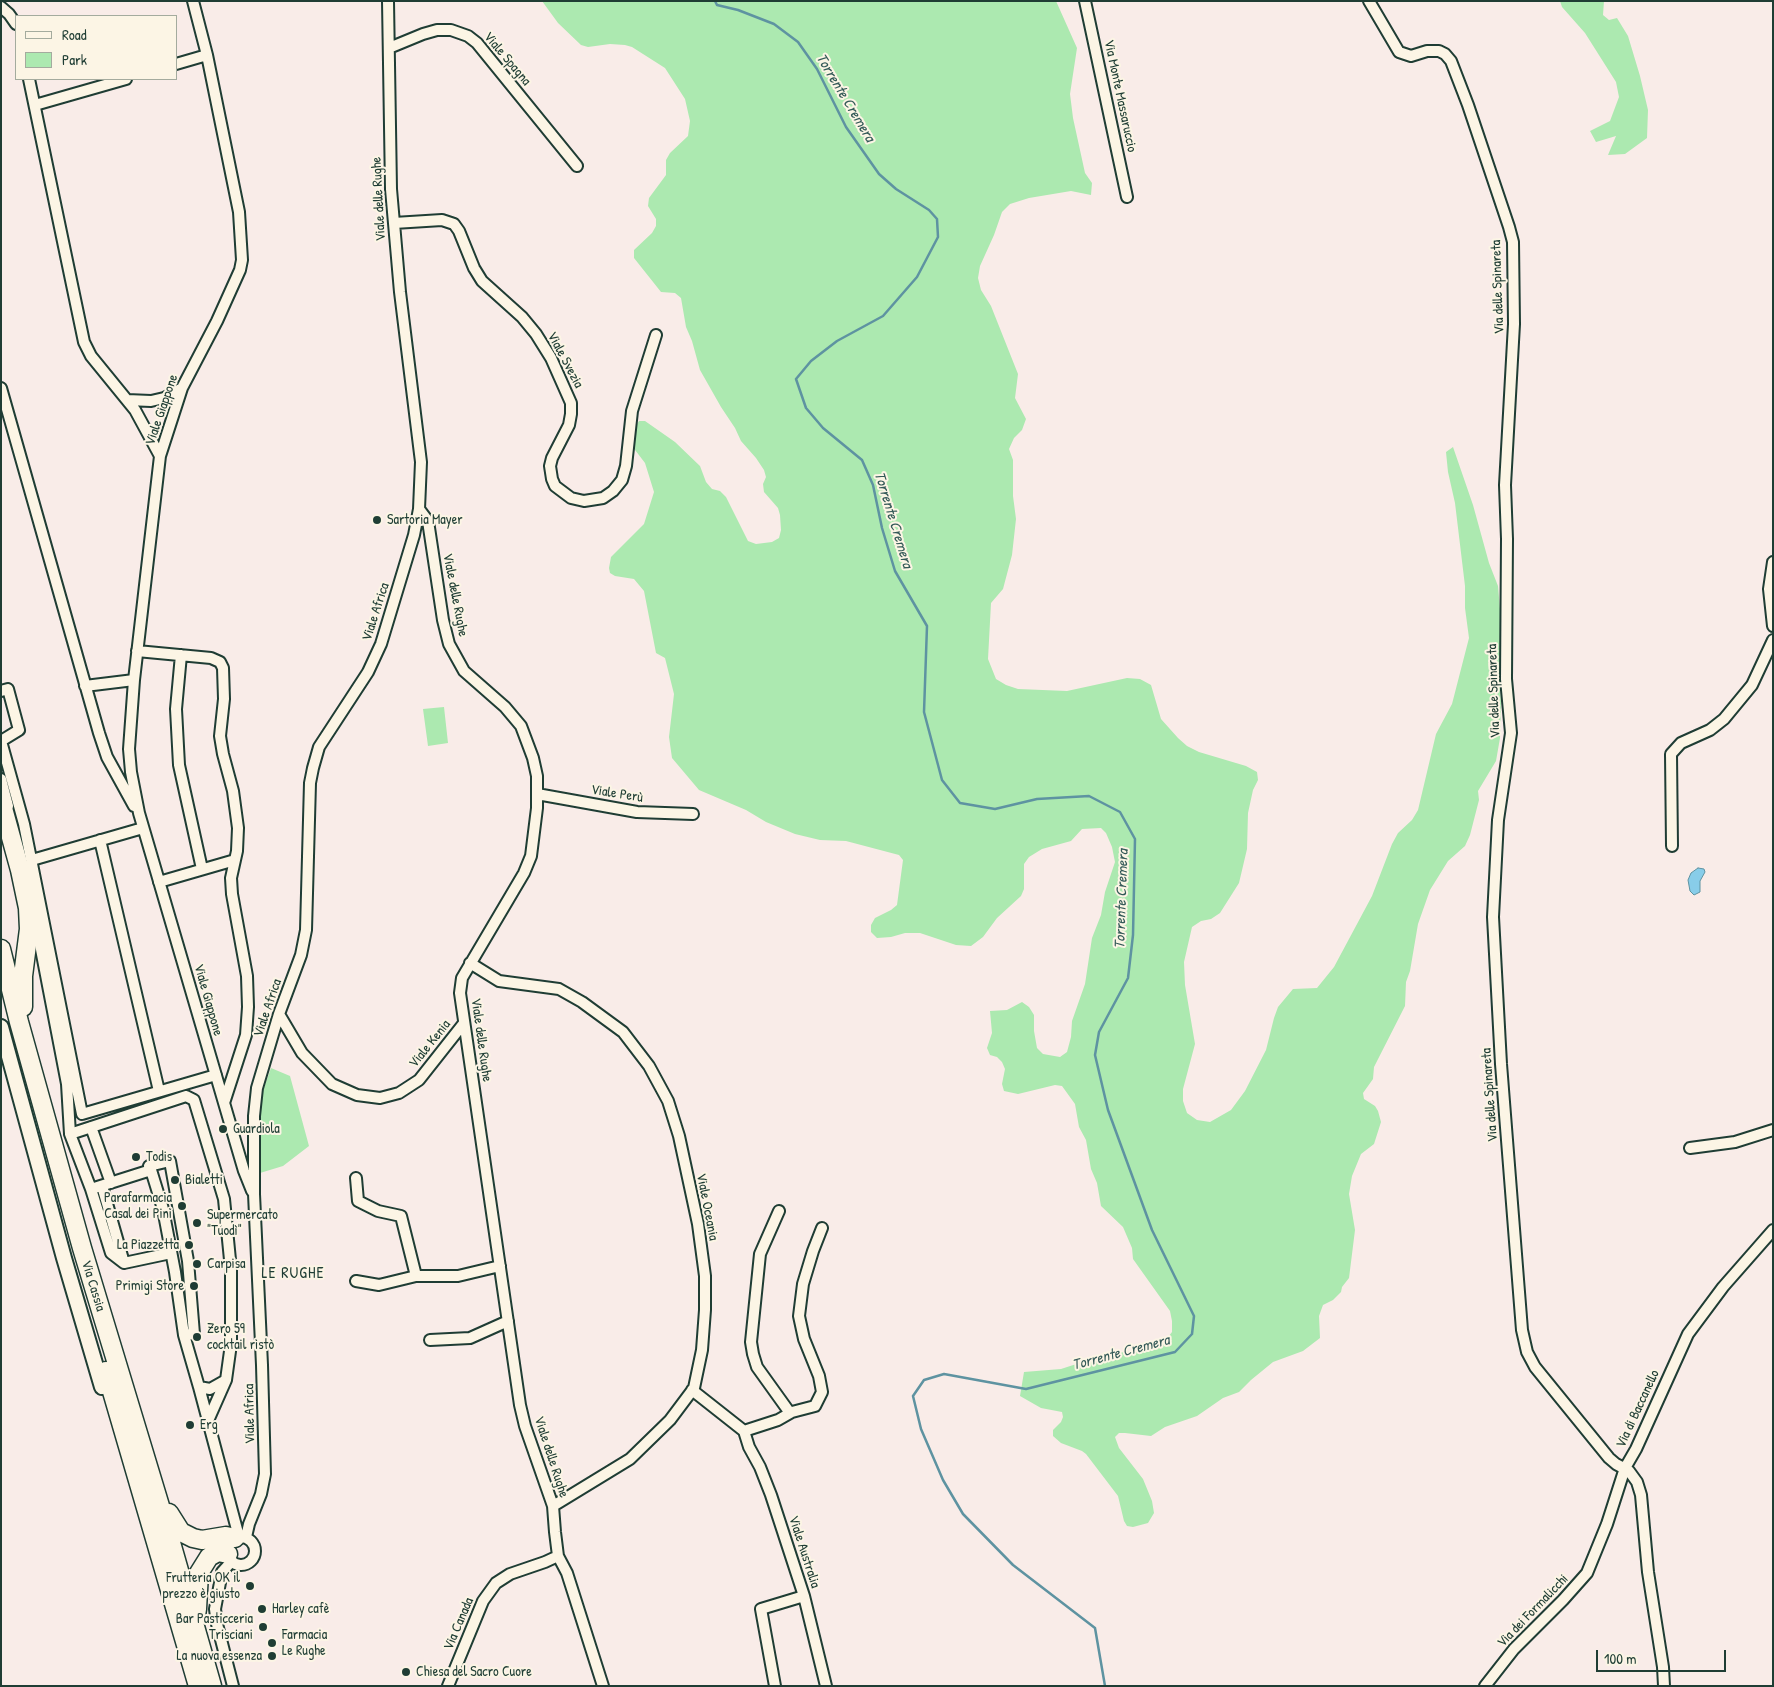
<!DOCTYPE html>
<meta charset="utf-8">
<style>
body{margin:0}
#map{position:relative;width:1774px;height:1687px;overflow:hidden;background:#f9ece8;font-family:"Patrick Hand",sans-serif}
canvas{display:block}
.frame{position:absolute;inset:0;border:2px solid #1f3d34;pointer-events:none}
.legend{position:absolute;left:15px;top:15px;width:162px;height:65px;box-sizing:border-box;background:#fcf5e5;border:1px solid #a4ab9e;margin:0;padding:6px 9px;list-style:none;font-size:15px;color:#1f3d34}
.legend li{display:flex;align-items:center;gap:10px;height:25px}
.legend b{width:25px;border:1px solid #a4ab9e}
.scale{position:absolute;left:1596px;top:1650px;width:130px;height:22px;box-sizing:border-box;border:2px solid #1f3d34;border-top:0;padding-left:6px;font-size:15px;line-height:18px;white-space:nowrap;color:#1f3d34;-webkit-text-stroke:4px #fcf5e5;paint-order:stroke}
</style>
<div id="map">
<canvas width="1774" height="1687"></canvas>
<div class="frame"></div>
<ul class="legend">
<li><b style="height:6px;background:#fcf5e5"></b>Road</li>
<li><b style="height:14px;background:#ace9b0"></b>Park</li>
</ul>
<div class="scale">100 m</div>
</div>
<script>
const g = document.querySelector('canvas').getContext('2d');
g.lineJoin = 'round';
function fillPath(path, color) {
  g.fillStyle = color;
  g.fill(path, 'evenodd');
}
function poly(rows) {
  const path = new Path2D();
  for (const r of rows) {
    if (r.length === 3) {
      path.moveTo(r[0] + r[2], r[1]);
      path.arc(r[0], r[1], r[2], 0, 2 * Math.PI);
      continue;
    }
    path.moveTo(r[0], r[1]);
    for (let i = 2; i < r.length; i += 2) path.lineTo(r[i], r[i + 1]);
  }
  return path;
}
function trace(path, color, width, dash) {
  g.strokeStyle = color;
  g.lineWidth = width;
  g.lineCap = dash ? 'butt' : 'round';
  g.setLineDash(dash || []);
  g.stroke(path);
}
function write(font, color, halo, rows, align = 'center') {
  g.font = font + ' "Patrick Hand",sans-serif';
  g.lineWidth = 4;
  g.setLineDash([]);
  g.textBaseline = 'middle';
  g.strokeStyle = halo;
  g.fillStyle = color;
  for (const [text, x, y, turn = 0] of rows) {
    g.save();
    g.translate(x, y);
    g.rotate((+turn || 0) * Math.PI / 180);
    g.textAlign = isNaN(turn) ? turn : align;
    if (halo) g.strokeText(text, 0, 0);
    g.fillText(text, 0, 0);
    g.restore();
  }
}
fillPath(poly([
 [542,1,1056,1,1077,48,1070,94,1073,118,1085,173,1092,183,1091,195,1071,191,1029,198,1010,204,1002,212,994,235,980,266,978,278,981,290,991,306,1018,374,1015,398,1026,419,1022,430,1014,438,1009,449,1013,460,1013,496,1016,519,1012,555,1003,589,991,603,988,659,996,679,1006,685,1018,689,1067,691,1127,678,1140,679,1151,685,1161,719,1178,738,1187,746,1199,752,1246,766,1257,772,1258,780,1253,790,1248,813,1247,849,1239,883,1220,913,1211,919,1201,921,1192,927,1184,962,1185,985,1195,1044,1183,1089,1183,1101,1187,1113,1197,1120,1210,1122,1231,1110,1245,1091,1266,1050,1274,1018,1278,1007,1293,989,1317,988,1334,967,1372,896,1392,844,1398,833,1412,820,1418,810,1436,734,1452,704,1469,638,1465,608,1465,586,1455,503,1448,472,1446,452,1453,447,1473,505,1489,563,1498,586,1500,609,1500,690,1501,702,1500,738,1496,761,1478,791,1479,800,1470,835,1465,846,1448,861,1430,890,1418,924,1410,971,1406,982,1405,1006,1374,1067,1373,1079,1363,1093,1364,1099,1375,1106,1378,1111,1381,1122,1374,1144,1361,1154,1352,1176,1349,1194,1355,1230,1349,1278,1342,1287,1341,1292,1333,1300,1323,1305,1319,1316,1320,1338,1303,1351,1273,1362,1251,1380,1239,1392,1223,1398,1197,1416,1165,1427,1151,1436,1125,1433,1119,1433,1115,1437,1119,1448,1143,1479,1152,1501,1154,1513,1148,1523,1133,1527,1127,1526,1124,1521,1118,1496,1086,1454,1082,1451,1061,1443,1053,1436,1053,1430,1061,1422,1063,1417,1062,1412,1041,1408,1020,1396,1024,1372,1061,1369,1107,1354,1132,1351,1144,1352,1155,1347,1165,1341,1172,1332,1172,1321,1170,1311,1133,1259,1132,1248,1123,1227,1101,1206,1097,1183,1091,1169,1086,1140,1079,1127,1075,1104,1062,1086,1055,1085,1018,1094,1004,1091,1002,1084,1005,1069,1002,1062,997,1057,990,1055,987,1048,992,1033,990,1011,1007,1010,1022,1002,1029,1007,1034,1015,1034,1031,1037,1048,1043,1054,1060,1057,1067,1052,1071,1037,1072,1021,1085,984,1092,938,1101,915,1105,892,1115,862,1112,847,1106,833,1101,828,1082,829,1071,841,1042,849,1029,857,1024,864,1024,889,1021,896,997,918,983,937,971,946,956,945,920,933,905,933,891,937,877,938,871,932,871,925,875,918,891,910,897,905,903,860,899,855,846,841,820,840,795,834,766,822,746,810,699,790,672,758,669,737,674,694,665,658,656,653,644,591,634,579,615,576,610,573,609,568,611,557,644,524,654,492,645,463,632,446,633,430,639,421,645,421,675,442,700,466,706,482,712,489,720,491,726,497,748,541,756,544,772,542,779,538,781,530,780,515,778,508,764,492,763,484,766,477,764,470,756,458,741,441,735,428,721,407,700,370,692,341,686,327,681,298,675,293,661,292,634,258,634,250,652,233,656,226,656,219,648,206,649,198,666,175,666,160,670,153,688,136,690,121,685,99,665,68,632,47,625,45,610,44,588,47,581,45,558,23],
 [1560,1,1604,1,1603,15,1609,20,1617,18,1628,36,1640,76,1648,110,1647,138,1625,154,1608,155,1616,136,1596,142,1590,131,1610,121,1619,97,1616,82,1585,33,1562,7],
 [444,707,448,743,428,746,423,709],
 [271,1068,290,1076,309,1146,283,1166,260,1173,260,1099]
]), '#ace9b0');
const water = poly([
 [1698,868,1704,869,1705,872,1700,881,1700,892,1694,895,1690,891,1688,880,1691,873,1698,868]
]);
fillPath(water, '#88cde9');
trace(water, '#5e93a1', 1);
trace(poly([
 [715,1,717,5,738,10,774,24,798,42,817,69,846,127,879,174,896,189,929,210,937,219,938,237,917,277,883,316,837,341,811,361,796,379,806,408,823,428,862,460,873,485,882,528,895,571,927,626,924,712,942,780,960,803,995,809,1037,799,1089,796,1120,812,1135,839,1133,935,1128,978,1099,1032,1095,1055,1108,1110,1152,1230,1194,1316,1192,1334,1175,1352,1026,1389,944,1374,924,1380,913,1396,921,1429,943,1480,963,1514,1013,1565,1095,1628,1105,1686]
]), '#5e93a1', 2.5);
const street = poly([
 [193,1,207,55,239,212,242,260,240,270,217,321,182,388,160,456,134,680,129,749,131,772,139,813,244,1171,252,1191],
 [1085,1,1127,197],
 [1369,1,1399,52,1411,56,1427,51,1439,51,1445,54,1451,61,1468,105,1509,227,1513,242,1514,324,1505,485,1507,539,1506,679,1511,733,1498,820,1493,917,1501,1064,1522,1330,1527,1352,1535,1367,1609,1458,1616,1464,1629,1471,1637,1482,1641,1495,1648,1572,1663,1667,1664,1686],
 [1,7,9,14,16,24],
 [389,48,423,34,437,30,451,30,468,36,477,43,577,166],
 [176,64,207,55],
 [29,79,84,342,91,356,135,410,160,456],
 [35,105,126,79],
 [394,223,442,220,454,224,459,231,474,268,482,281,522,317,536,334,551,358,571,403,571,414,569,425,552,458,550,466,552,479,555,486,571,498,584,501,603,498,613,491,622,480,626,466,632,411,656,335],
 [1,388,99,733,107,757,134,806],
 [127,400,151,401,164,398,182,388],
 [419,509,428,521,443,620,449,644,464,671,505,707,521,726,533,758,537,776,537,808,531,856,524,873,462,978,460,993,520,1405,525,1426,553,1506,555,1532,558,1556,567,1573,603,1686],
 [1773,562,1769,589,1773,626],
 [137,651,211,658,220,662,223,668,224,699,220,736,223,754,233,791,238,828,237,851,231,878,232,894,247,976,248,1007,246,1035,224,1103],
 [181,655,176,709,179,765,202,869],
 [85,686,134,680],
 [1,691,8,689,19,730,1,741],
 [1,741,24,824,82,1114,216,1075],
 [1,779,8,806],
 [537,794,637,812,693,814],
 [100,840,159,1091],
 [1672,846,1671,754,1681,743,1710,730,1724,719,1752,685,1773,640],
 [32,860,143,828],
 [159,882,235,860],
 [35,918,67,1084,70,1134],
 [470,963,499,981,559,989,582,1002,623,1032,649,1066,668,1101,679,1136,698,1224,705,1276,705,1310,702,1350,694,1388,670,1420,630,1459,553,1506],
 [279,1014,302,1053,332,1084,357,1095,380,1098,399,1093,419,1080,464,1023],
 [186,1096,194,1100,224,1199,231,1270,231,1344,226,1380,210,1389,199,1387,184,1335,175,1272,163,1209,151,1170,91,1189,70,1134,186,1096],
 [91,1127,111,1183],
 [1690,1148,1735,1142,1773,1130],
 [151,1170,149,1166,170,1161,188,1261,194,1334,184,1335],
 [356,1178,358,1201,378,1211,401,1216,416,1276],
 [102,1186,124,1263],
 [91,1189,111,1253,124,1263,171,1253],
 [779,1211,760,1254,751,1342,753,1354,757,1367,790,1413],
 [356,1281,379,1285,416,1276,458,1276,500,1266],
 [430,1340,470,1338,508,1321],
 [199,1387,239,1537],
 [692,1390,744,1431,749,1447,760,1467,771,1495,804,1596,826,1686],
 [207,1423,226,1380],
 [744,1431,778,1420,792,1412,815,1406,822,1392,819,1376,804,1339,799,1316,803,1284,813,1251,822,1228],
 [241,1551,14],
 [246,1537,249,1524,261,1494,265,1474,262,1365,254,1194,254,1116,257,1088,279,1014,301,955,306,930,310,783,313,768,319,747,368,672,381,644,414,535,419,509,421,462,400,292,391,189,388,1],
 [232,1561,222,1572,215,1609,217,1624,233,1686],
 [448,1686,483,1601,496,1583,510,1574,545,1562,558,1556],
 [775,1686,761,1609,804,1596],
 [1485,1686,1514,1649,1563,1600,1587,1573,1607,1524,1625,1468,1636,1449,1688,1334,1723,1287,1773,1230]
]);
const secondary = poly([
 [1,1027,64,1258,102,1387]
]);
const highway = poly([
 [1,801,20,870,28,908,29,929,23,976,23,1007],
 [1,949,19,1022,82,1248,170,1539,212,1686],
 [106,1371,198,1686],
 [169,1513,181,1532,193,1538,202,1540,226,1536,235,1538],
 [196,1615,197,1609,199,1573,209,1557,218,1552,228,1554]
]);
trace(street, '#1f3d34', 14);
trace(secondary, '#1f3d34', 18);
trace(highway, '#1f3d34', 21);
trace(street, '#fcf5e5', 10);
trace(secondary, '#fcf5e5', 14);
trace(highway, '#fcf5e5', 18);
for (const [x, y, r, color] of [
 [377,520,5,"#1f3d34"],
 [223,1129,5,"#1f3d34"],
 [136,1157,5,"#1f3d34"],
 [175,1180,5,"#1f3d34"],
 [182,1206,5,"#1f3d34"],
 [197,1223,5,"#1f3d34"],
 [189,1245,5,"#1f3d34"],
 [197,1264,5,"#1f3d34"],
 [194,1286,5,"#1f3d34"],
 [197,1337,5,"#1f3d34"],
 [190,1425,5,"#1f3d34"],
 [250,1586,5,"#1f3d34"],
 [262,1609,5,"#1f3d34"],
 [263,1627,5,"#1f3d34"],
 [272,1643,5,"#1f3d34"],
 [272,1656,5,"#1f3d34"],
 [406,1672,5,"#1f3d34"]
]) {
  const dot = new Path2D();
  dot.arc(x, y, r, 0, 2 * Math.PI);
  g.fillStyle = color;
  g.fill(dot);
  trace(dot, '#fcf5e5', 2);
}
write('14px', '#1f3d34', '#fcf5e5', [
 ["Viale Spagna",507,59,50],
 ["Via Monte Massaruccio",1120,96,78],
 ["Viale delle Rughe",379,199,-93],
 ["Via delle Spinareta",1498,287,-92],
 ["Viale Svezia",565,360,62],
 ["Viale Giappone",162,410,-71],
 ["Viale delle Rughe",455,595,79],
 ["Viale Africa",376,612,-72],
 ["Via delle Spinareta",1494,691,-92],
 ["Viale Perù",617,794,9],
 ["Viale Giappone",208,1000,74],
 ["Viale Africa",268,1008,-71],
 ["Viale delle Rughe",481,1040,82],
 ["Viale Kenia",430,1044,-51],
 ["Via delle Spinareta",1490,1095,-94],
 ["Viale Oceania",707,1207,79],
 ["Via Cassia",93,1286,73],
 ["Via di Baccanello",1638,1409,-65],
 ["Viale Africa",250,1414,-91],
 ["Viale delle Rughe",551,1457,72],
 ["Viale Australia",804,1552,72],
 ["Via dei Formalicchi",1533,1611,-46],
 ["Via Canada",459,1624,-67]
]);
write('14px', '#1f3d34', '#fcf5e5', [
 ["Sartoria Mayer",387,520],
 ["Guardiola",233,1129],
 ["Todis",146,1157],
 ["Bialetti",185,1180],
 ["Parafarmacia",172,1198,"right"],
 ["Casal dei Pini",172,1214,"right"],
 ["Supermercato",207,1215],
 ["\"Tuodì\"",207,1231],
 ["La Piazzetta",179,1245,"right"],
 ["Carpisa",207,1264],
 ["Primigi Store",184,1286,"right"],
 ["Zero 59",207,1329],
 ["cocktail ristò",207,1345],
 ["Erg",200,1425],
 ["Frutteria OK il",240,1578,"right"],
 ["prezzo è giusto",240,1594,"right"],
 ["Harley cafè",272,1609],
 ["Bar Pasticceria",253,1619,"right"],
 ["Trisciani",253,1635,"right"],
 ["Farmacia",282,1635],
 ["Le Rughe",282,1651],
 ["La nuova essenza",262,1656,"right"],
 ["Chiesa del Sacro Cuore",416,1672]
], 'left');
write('italic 15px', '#345a58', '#fcf5e5', [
 ["Torrente Cremera",845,98,59],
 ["Torrente Cremera",893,520,73],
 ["Torrente Cremera",1122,899,-88],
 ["Torrente Cremera",1121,1353,-15]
]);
g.letterSpacing = '1px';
write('16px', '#1f3d34', '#fcf5e5', [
 ["LE RUGHE",293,1274]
]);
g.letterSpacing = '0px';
</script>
